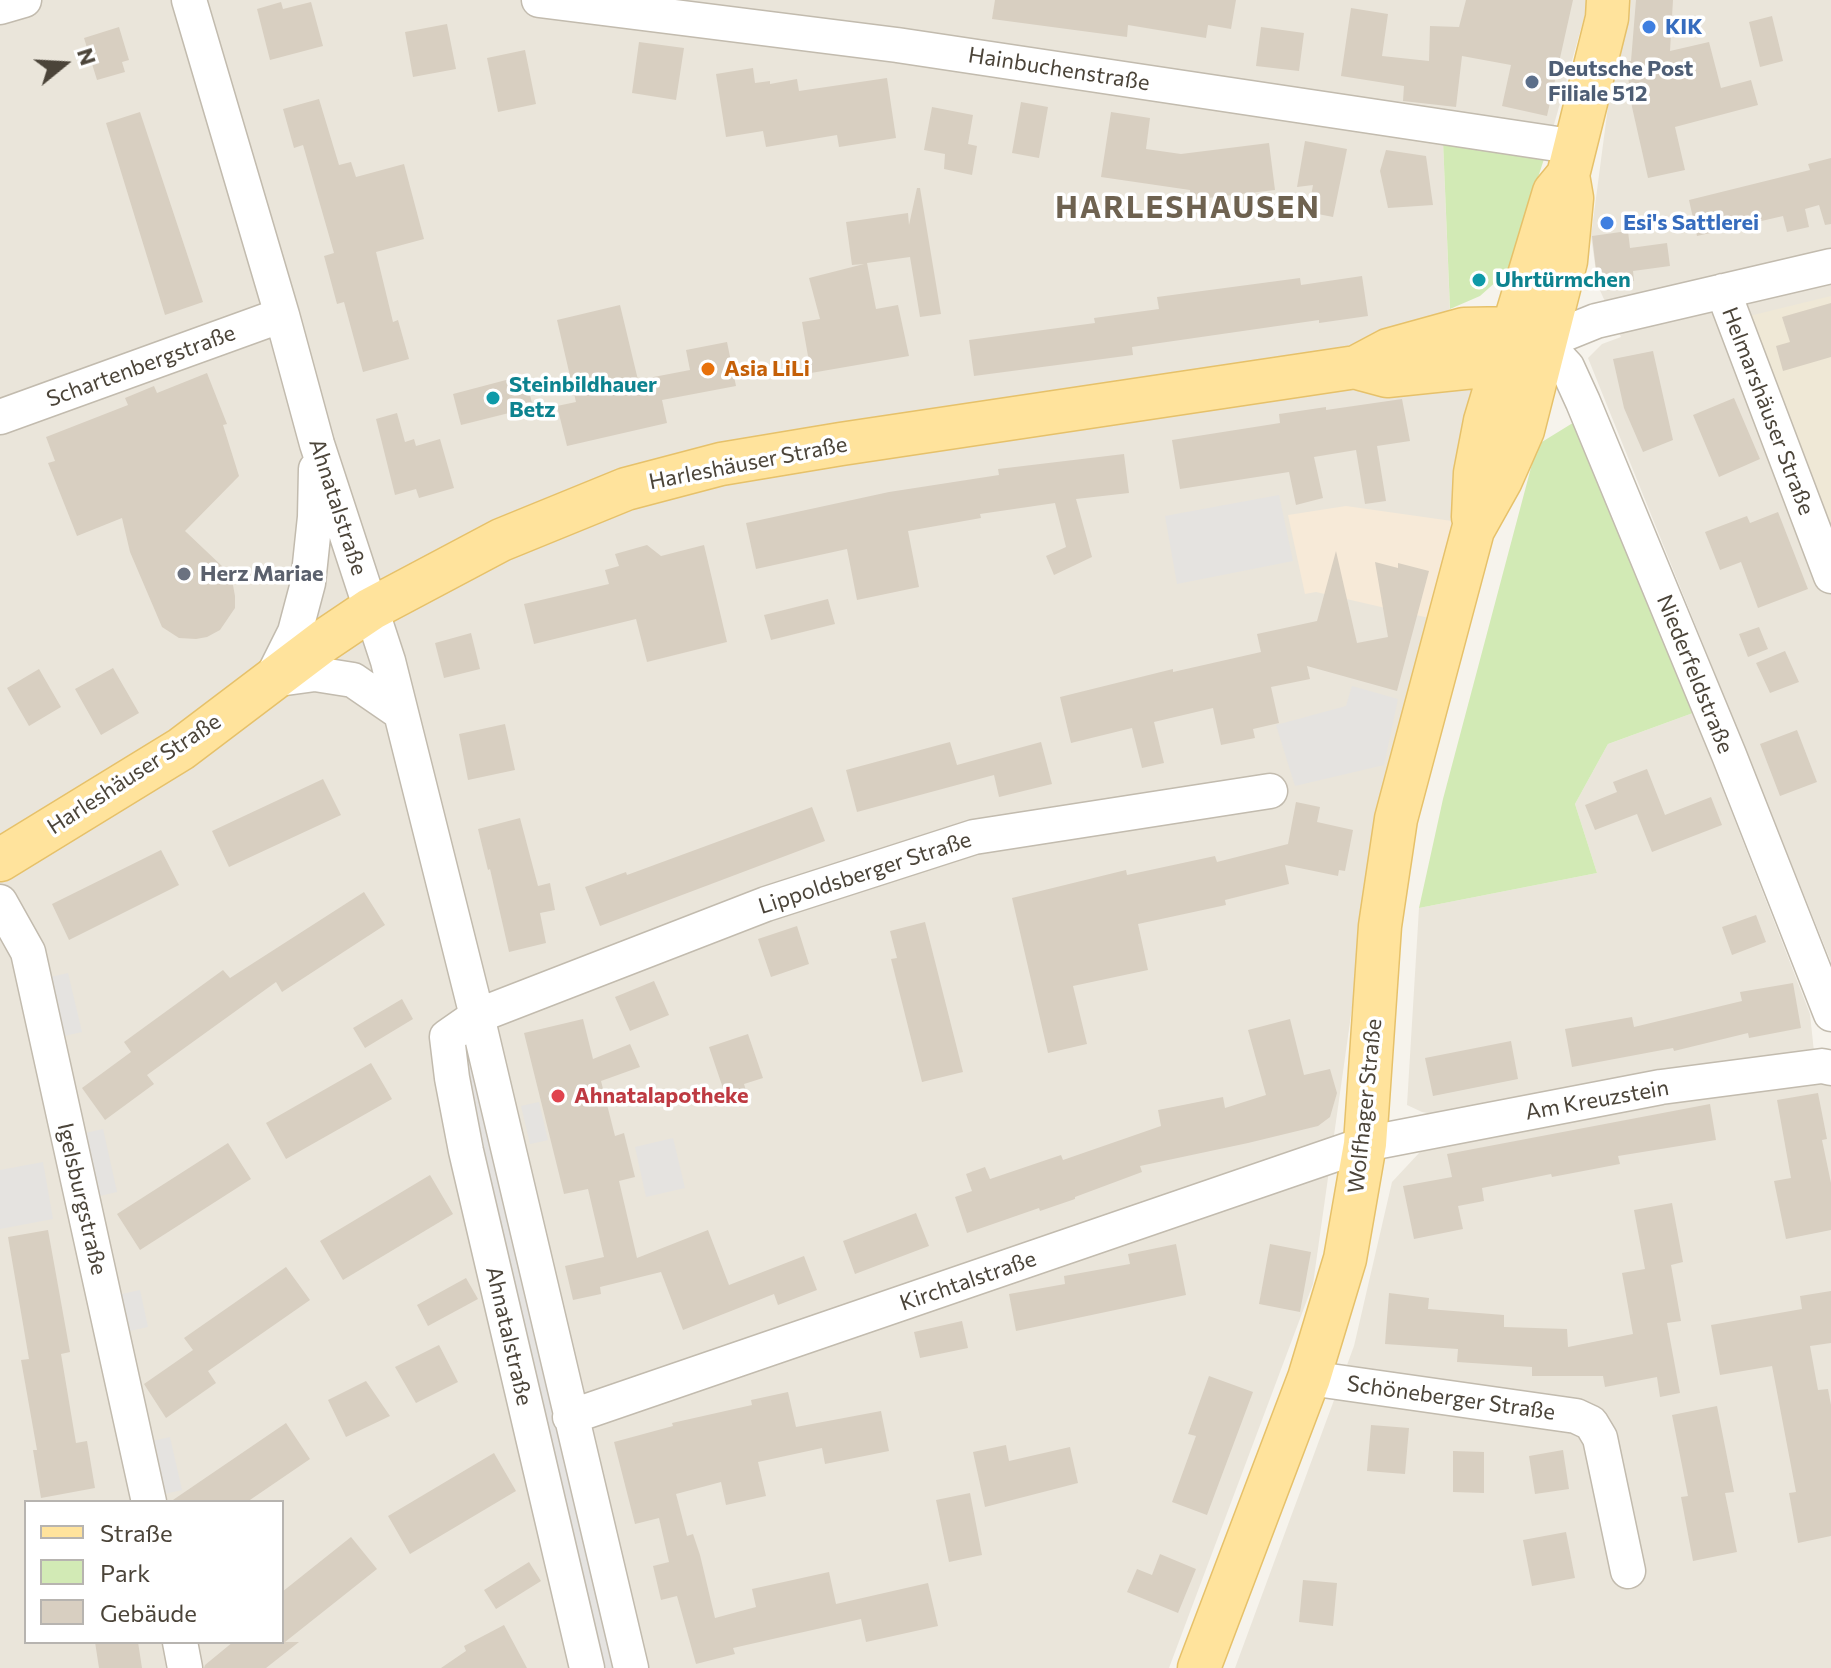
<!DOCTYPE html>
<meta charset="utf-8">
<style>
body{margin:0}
#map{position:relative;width:1831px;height:1668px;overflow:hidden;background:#f6f3ec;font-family:Commissioner,sans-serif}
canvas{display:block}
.legend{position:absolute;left:24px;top:1500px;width:260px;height:144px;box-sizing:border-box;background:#fff;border:2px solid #b7b4b0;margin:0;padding:10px 14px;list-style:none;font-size:24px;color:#4b4439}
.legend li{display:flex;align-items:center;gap:16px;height:40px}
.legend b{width:40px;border:2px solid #b7b4b0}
.north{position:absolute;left:24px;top:24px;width:80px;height:80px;-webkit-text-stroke:6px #fff;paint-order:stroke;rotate:72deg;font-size:22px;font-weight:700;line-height:32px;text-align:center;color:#4b4439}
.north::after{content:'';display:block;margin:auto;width:28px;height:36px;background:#4b4439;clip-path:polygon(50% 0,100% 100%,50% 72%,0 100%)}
</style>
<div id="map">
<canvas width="1831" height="1668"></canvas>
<ul class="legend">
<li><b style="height:10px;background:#ffe39c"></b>Straße</li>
<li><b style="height:22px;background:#d2eab5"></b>Park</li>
<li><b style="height:22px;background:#d8cfc1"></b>Gebäude</li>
</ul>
<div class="north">N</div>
</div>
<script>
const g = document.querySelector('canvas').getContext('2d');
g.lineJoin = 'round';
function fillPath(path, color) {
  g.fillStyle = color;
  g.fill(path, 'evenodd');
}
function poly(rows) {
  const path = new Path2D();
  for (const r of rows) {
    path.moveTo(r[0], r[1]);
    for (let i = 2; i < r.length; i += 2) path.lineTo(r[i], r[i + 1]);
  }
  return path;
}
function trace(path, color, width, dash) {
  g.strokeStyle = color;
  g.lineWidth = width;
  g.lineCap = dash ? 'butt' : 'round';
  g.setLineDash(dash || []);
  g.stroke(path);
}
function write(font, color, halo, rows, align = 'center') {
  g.font = font + ' Commissioner,sans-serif';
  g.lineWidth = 7;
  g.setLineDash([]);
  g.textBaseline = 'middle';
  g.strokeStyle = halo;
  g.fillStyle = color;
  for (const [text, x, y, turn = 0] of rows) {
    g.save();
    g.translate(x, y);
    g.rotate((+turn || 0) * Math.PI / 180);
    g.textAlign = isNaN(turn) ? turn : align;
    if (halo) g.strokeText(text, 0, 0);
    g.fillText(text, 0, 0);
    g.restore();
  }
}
fillPath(poly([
 [0,0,1589,0,1546,153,1443,140,1453,386,1485,391,1379,817,1313,1284,1169,1668,0,1668],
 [26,1502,282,1502,282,1642,26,1642],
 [1622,0,1831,0,1831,962,1588,358,1602,344,1621,337,1598,286,1591,236],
 [1693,713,1810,1014,1814,1052,1438,1115,1422,1112,1407,1105,1419,908,1597,873,1575,804,1608,744],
 [1831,1082,1831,1668,1235,1668,1354,1346,1392,1182,1420,1152,1664,1102]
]), '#eae5da');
fillPath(poly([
 [1346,506,1452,521,1429,618,1316,592,1305,594,1288,515]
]), '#f7ead8');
fillPath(poly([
 [1831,296,1831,526,1822,530,1741,318]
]), '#efe8d6');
fillPath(poly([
 [1443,140,1546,153,1507,272,1480,296,1450,309],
 [1576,421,1693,713,1608,744,1575,804,1597,873,1419,908,1443,799,1537,445]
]), '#d2eab5');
fillPath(poly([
 [1279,495,1293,561,1177,584,1165,516],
 [1352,686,1398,699,1384,765,1295,786,1276,725,1346,706],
 [68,973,82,1032,60,1037,46,978],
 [471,1052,615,1668,598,1668,453,1060],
 [539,1102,548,1140,530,1144,521,1106],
 [103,1129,117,1192,95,1197,81,1134],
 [673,1138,685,1188,646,1197,635,1147],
 [43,1162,53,1219,0,1229,0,1170],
 [140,1290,148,1327,125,1332,117,1295],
 [170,1437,182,1490,160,1495,148,1442]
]), '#e5e3e0');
fillPath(poly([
 [995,0,1236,0,1231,29,1208,25,1206,38,1128,25,1127,37,992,19],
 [1466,0,1573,0,1547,116,1502,106,1511,65,1462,56,1456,107,1403,101,1404,86,1341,76,1351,8,1388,14,1382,56,1429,61,1430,26,1459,27],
 [1636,0,1673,0,1670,51,1709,42,1721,88,1751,80,1758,105,1675,127,1685,170,1648,178,1632,107,1626,61,1631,61],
 [281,2,283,9,311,2,323,46,270,60,257,9],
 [1772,16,1783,61,1760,67,1749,22],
 [447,24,456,69,413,77,405,32],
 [119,27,129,60,122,62,125,72,97,80,84,38],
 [1261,27,1304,33,1299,71,1256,66],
 [639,42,684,48,676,100,632,93],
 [525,50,536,104,498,112,487,58],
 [753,68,755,83,770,81,770,84,797,79,799,91,887,78,896,138,839,147,837,135,766,147,763,131,726,137,716,74],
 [319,99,339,165,351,162,356,177,404,164,424,239,376,252,393,322,398,320,409,359,363,372,344,302,337,304,324,256,334,253,303,145,294,148,283,109],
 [1021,102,1048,107,1039,158,1012,153],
 [932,107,973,115,968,144,977,146,972,175,944,169,945,154,924,150],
 [140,112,203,302,165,315,106,123],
 [1111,112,1150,118,1146,149,1181,154,1269,143,1275,190,1191,200,1190,190,1101,177],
 [1305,141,1347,149,1333,217,1308,212,1313,185,1297,187],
 [1386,150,1426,156,1433,205,1388,208,1380,171],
 [1831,158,1831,224,1825,225,1819,205,1805,209,1809,227,1787,232,1783,216,1697,236,1689,200,1810,170,1808,164],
 [917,188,920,188,941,314,920,317,910,257,867,263,876,309,898,305,909,356,811,373,802,322,820,319,809,278,864,264,852,265,846,222,908,213,909,225],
 [1628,231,1630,248,1667,243,1670,266,1633,271,1634,281,1598,286,1592,236],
 [1362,276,1368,316,1319,323,1319,320,1132,347,1133,355,974,376,969,340,1095,323,1094,318,1159,309,1157,297,1300,278,1301,285],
 [1831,303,1831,357,1783,371,1776,346,1790,342,1782,317],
 [620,305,638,380,690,370,686,350,727,342,736,386,662,400,667,423,567,446,557,406,576,402,557,320],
 [1653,351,1673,440,1643,452,1624,408,1613,359],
 [207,373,227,424,223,425,239,476,185,531,224,568,232,580,235,596,235,608,220,630,207,637,196,639,179,638,162,627,130,552,122,518,77,536,48,463,55,461,46,437,128,405,125,398,154,386,157,393],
 [525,375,533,407,461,425,453,394],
 [1734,398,1760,459,1719,477,1693,415],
 [1402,399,1410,441,1377,446,1386,501,1365,504,1356,450,1314,457,1323,498,1296,505,1289,472,1180,489,1172,440,1280,423,1279,414,1326,407,1326,410],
 [397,413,405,442,414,439,416,446,440,439,454,488,419,498,416,489,395,495,376,419],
 [1124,454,1129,493,1076,499,1092,557,1054,575,1046,556,1066,547,1055,503,980,514,981,518,908,531,919,587,857,600,847,549,756,569,746,523,889,492,999,475,998,469],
 [1778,512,1808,589,1758,608,1741,562,1720,570,1705,532,1747,516,1750,523],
 [647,545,661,556,704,545,727,642,647,662,636,619,534,644,524,604,609,584,605,570,619,566,615,554],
 [1336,551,1357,643,1388,637,1375,562,1398,568,1398,563,1429,571,1397,691,1307,666,1310,679,1271,687,1279,723,1253,729,1255,738,1221,745,1213,708,1154,722,1164,763,1142,768,1132,728,1071,743,1060,697,1173,669,1173,672,1261,652,1257,634,1317,621],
 [828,599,835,624,771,640,764,615],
 [1759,627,1768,649,1748,657,1739,634],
 [471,633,480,669,444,678,435,643],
 [1785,651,1799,682,1770,693,1756,663],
 [113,668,139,713,101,735,75,689],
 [39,669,61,707,29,726,7,688],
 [505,724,515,770,468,780,459,734],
 [1797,730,1817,782,1780,796,1760,744],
 [950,742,957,765,1041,742,1052,784,999,797,994,775,857,812,846,770],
 [1647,769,1665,815,1711,797,1722,825,1652,852,1637,814,1595,830,1585,805,1617,792,1613,782],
 [323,779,341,815,229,867,212,831],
 [1296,802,1320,807,1317,822,1353,830,1345,871,1339,870,1338,876,1285,865,1289,884,1225,900,1226,905,1138,924,1148,970,1073,986,1087,1044,1048,1053,1012,898,1126,870,1127,875,1215,856,1217,862,1288,844],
 [812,807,825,841,600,926,585,887,626,872,627,875],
 [520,818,538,886,550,883,555,910,540,913,546,943,509,952,490,869,488,870,478,829],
 [161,850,179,885,69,940,52,904],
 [364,892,385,925,282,992,276,982,147,1075,154,1084,105,1120,82,1088,131,1052,124,1042,223,970,230,978],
 [1756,915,1766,942,1732,955,1722,927],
 [925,922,963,1072,922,1082,891,959,897,958,890,931],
 [797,926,809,964,771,977,758,939],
 [654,981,669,1015,630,1031,615,997],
 [1793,983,1801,1028,1749,1038,1748,1033,1674,1051,1673,1048,1572,1067,1565,1029,1632,1017,1634,1027,1742,1001,1740,992],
 [402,999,413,1019,365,1048,353,1028],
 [583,1019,593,1059,630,1044,640,1067,601,1081,615,1136,624,1133,635,1177,619,1181,637,1258,708,1230,729,1285,804,1256,817,1290,778,1305,774,1294,683,1330,661,1272,600,1287,601,1294,573,1300,565,1266,604,1257,588,1189,564,1194,524,1033],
 [1290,1019,1304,1075,1330,1069,1337,1093,1330,1117,1318,1126,1248,1143,1140,1166,1142,1172,1075,1197,1075,1199,1040,1211,1039,1208,967,1233,955,1197,972,1191,966,1174,985,1167,990,1179,1061,1155,1063,1160,1161,1126,1158,1110,1223,1097,1225,1108,1266,1095,1248,1030],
 [748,1034,763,1078,744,1084,748,1097,728,1103,709,1047],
 [1511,1041,1518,1079,1433,1096,1425,1058],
 [371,1063,392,1099,286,1159,266,1123],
 [1818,1093,1827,1139,1822,1140,1831,1183,1831,1230,1786,1239,1774,1181,1791,1178,1777,1100],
 [1710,1104,1716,1140,1618,1156,1620,1164,1552,1177,1551,1174,1482,1188,1484,1201,1458,1206,1463,1229,1414,1239,1403,1186,1452,1177,1447,1154],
 [228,1143,251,1179,140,1250,117,1214],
 [430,1175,453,1214,343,1280,320,1241],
 [1672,1203,1683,1262,1671,1265,1681,1321,1667,1323,1680,1393,1660,1397,1657,1377,1605,1387,1603,1376,1532,1376,1532,1367,1457,1362,1458,1349,1385,1344,1389,1293,1429,1298,1428,1309,1504,1315,1504,1327,1567,1329,1568,1347,1633,1334,1622,1273,1645,1269,1634,1210],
 [916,1213,929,1246,855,1274,843,1241],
 [48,1230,70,1352,61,1354,76,1443,87,1441,95,1488,41,1498,33,1450,37,1450,21,1360,29,1359,8,1237],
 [1176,1244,1186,1295,1016,1331,1009,1294,1065,1284,1064,1276,1130,1264,1128,1254],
 [1270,1244,1311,1252,1300,1312,1259,1304],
 [286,1267,310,1300,208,1371,216,1383,166,1418,144,1384,193,1350,184,1338],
 [466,1278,478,1299,428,1326,417,1305],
 [1831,1291,1831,1343,1810,1346,1818,1390,1828,1389,1831,1405,1831,1536,1798,1543,1789,1493,1796,1492,1772,1366,1720,1375,1711,1325,1802,1309,1800,1296],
 [962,1321,968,1348,920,1358,914,1332],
 [439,1345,458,1382,416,1403,395,1367],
 [1209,1376,1253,1392,1207,1515,1172,1502,1196,1436,1188,1434],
 [366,1381,390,1416,346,1437,328,1400],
 [788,1392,796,1427,881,1411,889,1451,825,1464,822,1448,758,1462,766,1496,726,1505,721,1482,676,1494,687,1536,693,1534,700,1555,715,1618,756,1607,752,1589,829,1572,836,1604,928,1583,938,1626,866,1642,861,1619,733,1648,735,1654,696,1664,677,1596,661,1600,653,1566,669,1562,659,1518,635,1524,614,1442,673,1426,672,1423,752,1405,751,1400],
 [1717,1406,1734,1492,1725,1493,1737,1552,1693,1561,1681,1497,1688,1496,1672,1415],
 [286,1423,310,1459,247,1502,170,1502],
 [1371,1425,1409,1428,1405,1474,1367,1471],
 [1006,1445,1009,1461,1070,1447,1078,1483,985,1507,973,1452],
 [1563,1450,1569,1489,1535,1494,1529,1456],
 [1453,1451,1484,1452,1484,1493,1453,1492],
 [494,1453,516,1491,410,1554,388,1516],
 [970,1493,982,1555,949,1562,936,1500],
 [1566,1532,1575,1578,1532,1586,1523,1540],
 [351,1537,377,1569,285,1642,299,1642,266,1668,204,1668,205,1665,233,1642,282,1642,282,1592],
 [1160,1554,1196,1569,1178,1613,1127,1592,1137,1569,1152,1575],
 [529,1562,541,1581,496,1609,484,1590],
 [1303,1580,1337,1583,1333,1626,1299,1622],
 [504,1625,527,1668,441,1668,466,1651,464,1646],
 [95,1642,138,1642,142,1668,99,1668]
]), '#d8cfc1');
const minor = poly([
 [189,0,282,315,317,444,388,661,477,1016,631,1668],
 [539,0,897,45,1577,147],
 [0,7,24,0],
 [1831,266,1596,321,1544,342,1567,367,1583,402,1729,755,1831,1014],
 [1723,291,1831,576],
 [0,417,282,315],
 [271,680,295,632,308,583,315,517,316,469],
 [271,680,315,674,353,680,401,713],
 [0,902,28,952,149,1502],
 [1309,1378,1576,1416,1591,1423,1600,1438,1628,1571],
 [570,1417,1365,1144,1661,1087,1822,1066,1831,1068],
 [180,1642,185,1668],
 [587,1668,466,1151,452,1078,447,1037,477,1016,766,904,974,837,1270,791]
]);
const major = poly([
 [1361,369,1387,376,1503,364,1527,354],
 [1473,517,1475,473,1485,421,1554,192,1568,175,1607,18,1608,0],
 [0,860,181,749,325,640,371,609,501,540,626,489,721,464,841,444,1356,367,1388,350,1464,329,1512,328,1544,342],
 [1199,1668,1309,1378,1345,1259,1365,1144,1380,926,1396,819,1473,530,1501,480,1523,430,1566,261,1572,198,1568,175]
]);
trace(minor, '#c2bbae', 37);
trace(major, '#e6c16a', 45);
trace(minor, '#fff', 34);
trace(major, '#ffe39c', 42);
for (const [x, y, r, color] of [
 [1649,27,8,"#3f7fe0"],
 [1532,82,8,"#5c6f8a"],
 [1607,223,8,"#3f7fe0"],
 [1479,280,8,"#0f9aa8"],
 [708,369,8,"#e8710a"],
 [493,398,8,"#0f9aa8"],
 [184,574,8,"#6b7280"],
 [558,1096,8,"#e0444e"]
]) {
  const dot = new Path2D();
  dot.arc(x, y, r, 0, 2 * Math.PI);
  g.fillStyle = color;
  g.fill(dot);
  trace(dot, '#fff', 3);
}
write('bold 22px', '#366cbe', '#fff', [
 ["KIK",1665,27],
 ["Esi's Sattlerei",1623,223]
], 'left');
write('22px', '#4b4439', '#fff', [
 ["Hainbuchenstraße",1059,69,9],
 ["Schartenbergstraße",141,366,-20],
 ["Helmarshäuser Straße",1768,411,69],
 ["Harleshäuser Straße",748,463,-11],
 ["Ahnatalstraße",338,507,72],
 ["Niederfeldstraße",1695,674,68],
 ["Harleshäuser Straße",134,774,-33],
 ["Lippoldsberger Straße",865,873,-18],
 ["Am Kreuzstein",1597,1100,-10],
 ["Wolfhager Straße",1365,1106,-84],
 ["Igelsburgstraße",82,1199,77],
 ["Kirchtalstraße",968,1281,-19],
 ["Ahnatalstraße",509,1336,77],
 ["Schöneberger Straße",1451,1398,8]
]);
write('bold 22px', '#4e5e75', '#fff', [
 ["Deutsche Post",1548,69],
 ["Filiale 512",1548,94]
], 'left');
write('bold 22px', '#0d838f', '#fff', [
 ["Uhrtürmchen",1495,280],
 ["Steinbildhauer",509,385],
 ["Betz",509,410]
], 'left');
write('bold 22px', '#c56008', '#fff', [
 ["Asia LiLi",724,369]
], 'left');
write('bold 22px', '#5b616d', '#fff', [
 ["Herz Mariae",200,574]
], 'left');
write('bold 22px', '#be3a42', '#fff', [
 ["Ahnatalapotheke",574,1096]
], 'left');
g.letterSpacing = '2px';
write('bold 30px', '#6e6250', '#fff', [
 ["HARLESHAUSEN",1188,208]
]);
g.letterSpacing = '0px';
</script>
